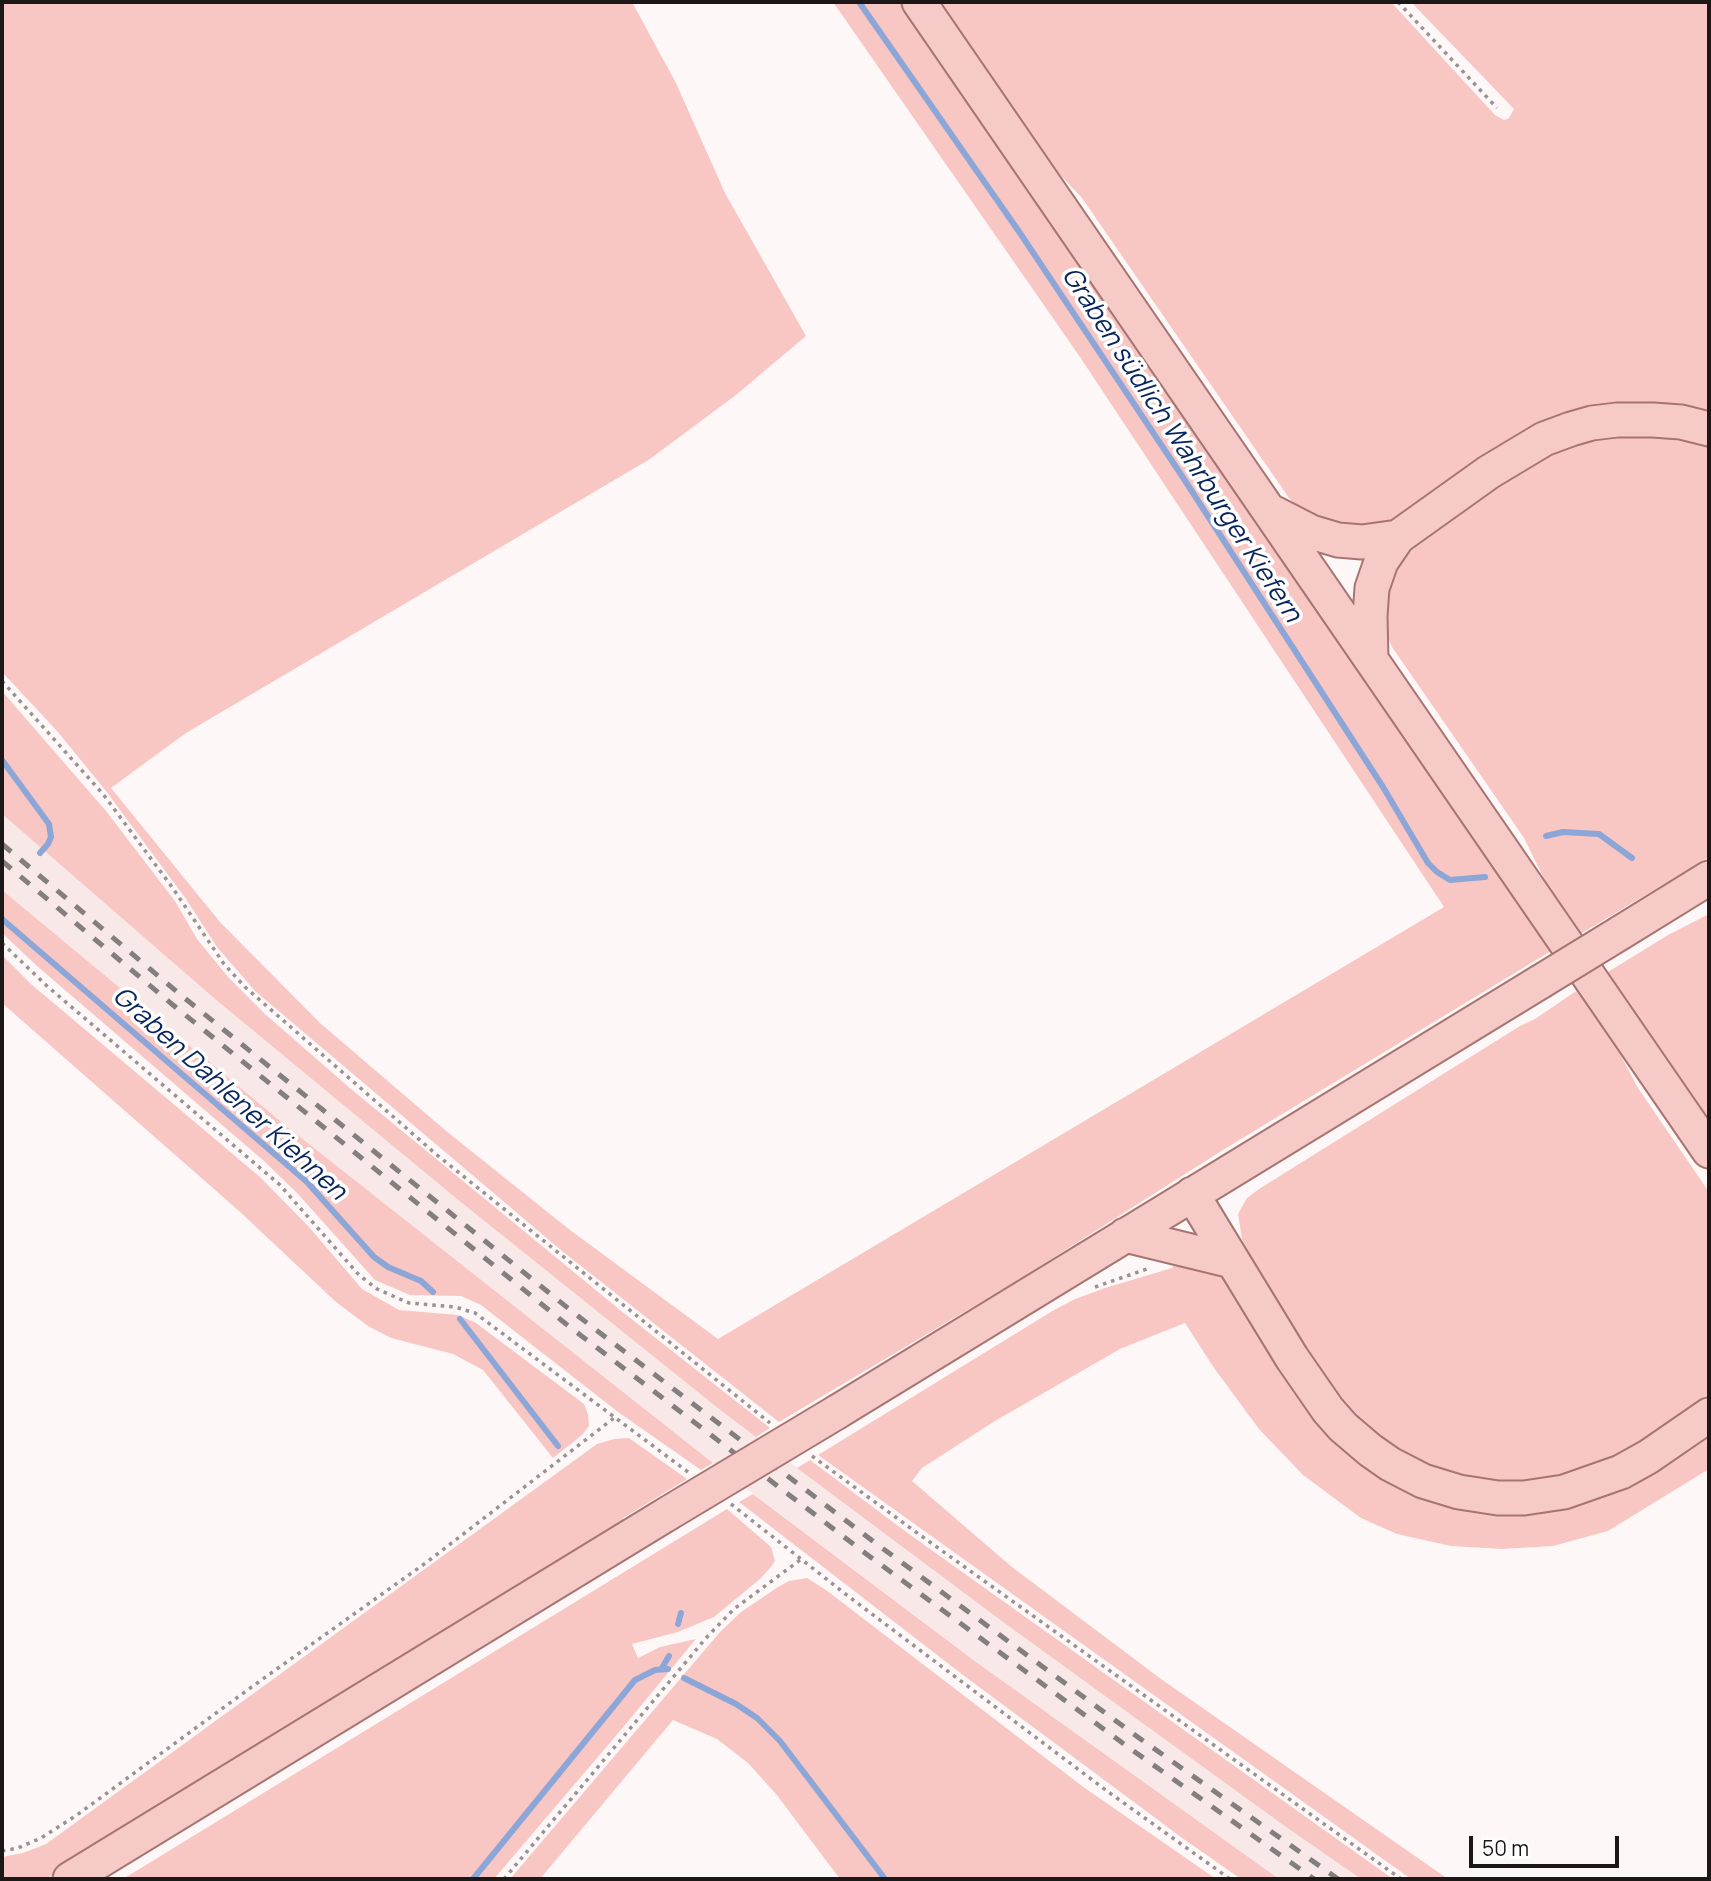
<!DOCTYPE html>
<meta charset="utf-8">
<style>
body{margin:0}
#map{position:relative;width:1711px;height:1881px;overflow:hidden;background:#fef7f7;font-family:Manrope,sans-serif}
canvas{display:block}
.frame{position:absolute;inset:0;border:4px solid #1c1818;pointer-events:none}
.scale{position:absolute;left:1469px;top:1836px;width:150px;height:32px;box-sizing:border-box;border:4px solid #1c1818;border-top:0;padding-left:9px;font-size:21px;line-height:24px;white-space:nowrap;color:#1c1818;-webkit-text-stroke:5px #fff;paint-order:stroke}
</style>
<div id="map">
<canvas width="1711" height="1881"></canvas>
<div class="frame"></div>
<div class="scale">50 m</div>
</div>
<script>
const g = document.querySelector('canvas').getContext('2d');
g.lineJoin = 'round';
function fillPath(path, color) {
  g.fillStyle = color;
  g.fill(path, 'evenodd');
}
function poly(rows) {
  const path = new Path2D();
  for (const r of rows) {
    path.moveTo(r[0], r[1]);
    for (let i = 2; i < r.length; i += 2) path.lineTo(r[i], r[i + 1]);
  }
  return path;
}
function trace(path, color, width, dash) {
  g.strokeStyle = color;
  g.lineWidth = width;
  g.lineCap = dash ? 'butt' : 'round';
  g.setLineDash(dash || []);
  g.stroke(path);
}
function write(font, color, halo, rows, align = 'center') {
  g.font = font + ' Manrope,sans-serif';
  g.lineWidth = 7;
  g.setLineDash([]);
  g.textBaseline = 'middle';
  g.strokeStyle = halo;
  g.fillStyle = color;
  for (const [text, x, y, turn = 0] of rows) {
    g.save();
    g.translate(x, y);
    g.rotate((+turn || 0) * Math.PI / 180);
    g.textAlign = isNaN(turn) ? turn : align;
    if (halo) g.strokeText(text, 0, 0);
    g.fillText(text, 0, 0);
    g.restore();
  }
}
fillPath(poly([
 [2,814,215,999,457,1199,719,1409,1003,1622,1361,1879,1279,1879,972,1659,713,1463,290,1129,2,890]
]), '#f8e8e7');
fillPath(poly([
 [2,2,632,2,676,83,725,193,806,336,736,395,650,459,186,733,111,788,220,922,320,1023,445,1130,570,1230,718,1339,1444,907,1080,357,833,2,904,2,1556,948,1223,1150,1018,1280,779,1422,562,1251,255,991,217,947,186,899,106,791,57,731,2,672],
 [934,2,1391,2,1495,115,1504,120,1509,118,1514,109,1411,2,1709,2,1709,415,1638,405,1397,521,1361,532,1303,512,1289,498,1082,198,1049,163],
 [1664,433,1709,443,1709,857,1577,936,1557,905,1524,838,1392,647,1384,628,1389,573,1416,541,1546,453,1610,435],
 [2,691,106,811,175,901,197,939,229,978,265,1014,351,1089,620,1310,770,1428,756,1437,719,1409,457,1199,215,999,2,814],
 [2,890,290,1129,713,1463,701,1470,618,1412,481,1305,461,1296,410,1295,375,1280,297,1193,264,1161,37,966,2,933],
 [1709,914,1709,1030,1707,1041,1709,1054,1709,1129,1603,975,1668,935],
 [2,955,31,984,260,1177,309,1227,362,1289,399,1310,458,1315,476,1323,584,1404,588,1414,589,1426,582,1435,553,1458,483,1370,453,1354,391,1338,368,1326,336,1302,239,1211,2,1003],
 [1582,987,1608,1031,1638,1088,1709,1192,1709,1397,1641,1445,1567,1479,1492,1484,1420,1465,1357,1422,1319,1373,1253,1262,1242,1239,1238,1214,1247,1198,1259,1189,1520,1026,1535,1019],
 [1180,1257,1218,1272,1228,1282,1349,1454,1386,1481,1446,1505,1484,1513,1528,1514,1571,1507,1609,1495,1635,1483,1709,1433,1709,1469,1608,1531,1553,1546,1502,1549,1451,1546,1397,1534,1361,1518,1303,1475,1259,1429,1214,1368,1185,1323,1120,1349,995,1421,922,1468,912,1481,1012,1567,1161,1679,1448,1879,1411,1879,818,1455,1054,1310,1075,1299,1105,1288,1172,1268],
 [629,1438,687,1479,623,1518,625,1524,46,1879,2,1879,2,1857,23,1853,46,1844,597,1444,614,1439],
 [810,1460,909,1534,1393,1879,1361,1879,1282,1824,1003,1622,797,1468],
 [753,1494,972,1659,1279,1879,1241,1879,1185,1840,963,1675,739,1502],
 [727,1509,771,1547,775,1561,771,1567,760,1579,714,1617,678,1632,632,1644,638,1658,660,1647,696,1639,620,1731,494,1879,123,1879],
 [807,1578,826,1590,1082,1786,1216,1879,840,1879,776,1794,748,1763,717,1739,673,1720,540,1879,510,1879,720,1632,741,1612,778,1587,789,1581]
]), '#f9c7c3');
trace(poly([
 [859,2,1020,233,1182,476,1383,787,1428,863,1437,872,1450,880,1485,877],
 [2,760,49,824,51,837,48,844,40,853],
 [1546,836,1563,832,1599,834,1632,858],
 [2,919,307,1182,374,1257,388,1267,421,1281,433,1292],
 [460,1319,558,1446],
 [678,1624,681,1613],
 [662,1668,669,1656],
 [684,1678,736,1704,757,1718,780,1741,885,1879],
 [473,1879,635,1680,655,1670,668,1669]
]), '#8ba6d7', 6);
const primary = poly([
 [919,2,1709,1151],
 [1274,513,1311,532,1338,540,1362,542,1398,537],
 [1371,659,1370,616,1372,588,1381,562,1398,537,1489,472,1544,439,1571,429,1592,423,1617,420,1653,420,1681,422,1709,429],
 [1620,933,1709,878],
 [1192,1194,1292,1358,1328,1410,1343,1427,1370,1450,1390,1464,1423,1481,1459,1492,1498,1498,1524,1498,1564,1492,1621,1472,1648,1457,1709,1415],
 [1125,1235,1232,1261],
 [837,1412,1540,982],
 [70,1879,667,1514]
]);
trace(primary, '#a67571', 37);
trace(poly([
 [1398,2,1497,108],
 [2,681,103,794,172,887,224,964,245,987,437,1155,770,1423],
 [2,943,47,986,280,1185,359,1275,377,1289,409,1303,455,1307,475,1313,688,1472],
 [1095,1287,1147,1269],
 [812,1456,920,1535,1401,1879],
 [731,1504,848,1596,1107,1791,1230,1879],
 [2,1851,18,1848,41,1838,77,1815,253,1686,427,1562,614,1418],
 [504,1879,706,1638,734,1609,800,1560]
]), '#989292', 3.5, [3.5, 5]);
trace(primary, '#f6cac7', 33);
trace(poly([
 [2,844,182,996,574,1313,874,1542,1135,1735,1338,1879],
 [2,861,173,1005,566,1324,865,1553,1128,1747,1314,1879]
]), '#847e7e', 5, [12, 12]);
const primaryBridge = poly([
 [1540,982,1620,933],
 [667,1514,837,1412]
]);
trace(primaryBridge, '#a67571', 37, []);
trace(primaryBridge, '#f6cac7', 33);
write('italic 26px', '#08245d', '#fff', [
 ["Graben südlich Wahrburger Kiefern",1181,445,57],
 ["Graben Dahlener Kiehnen",229,1094,42]
]);
</script>
